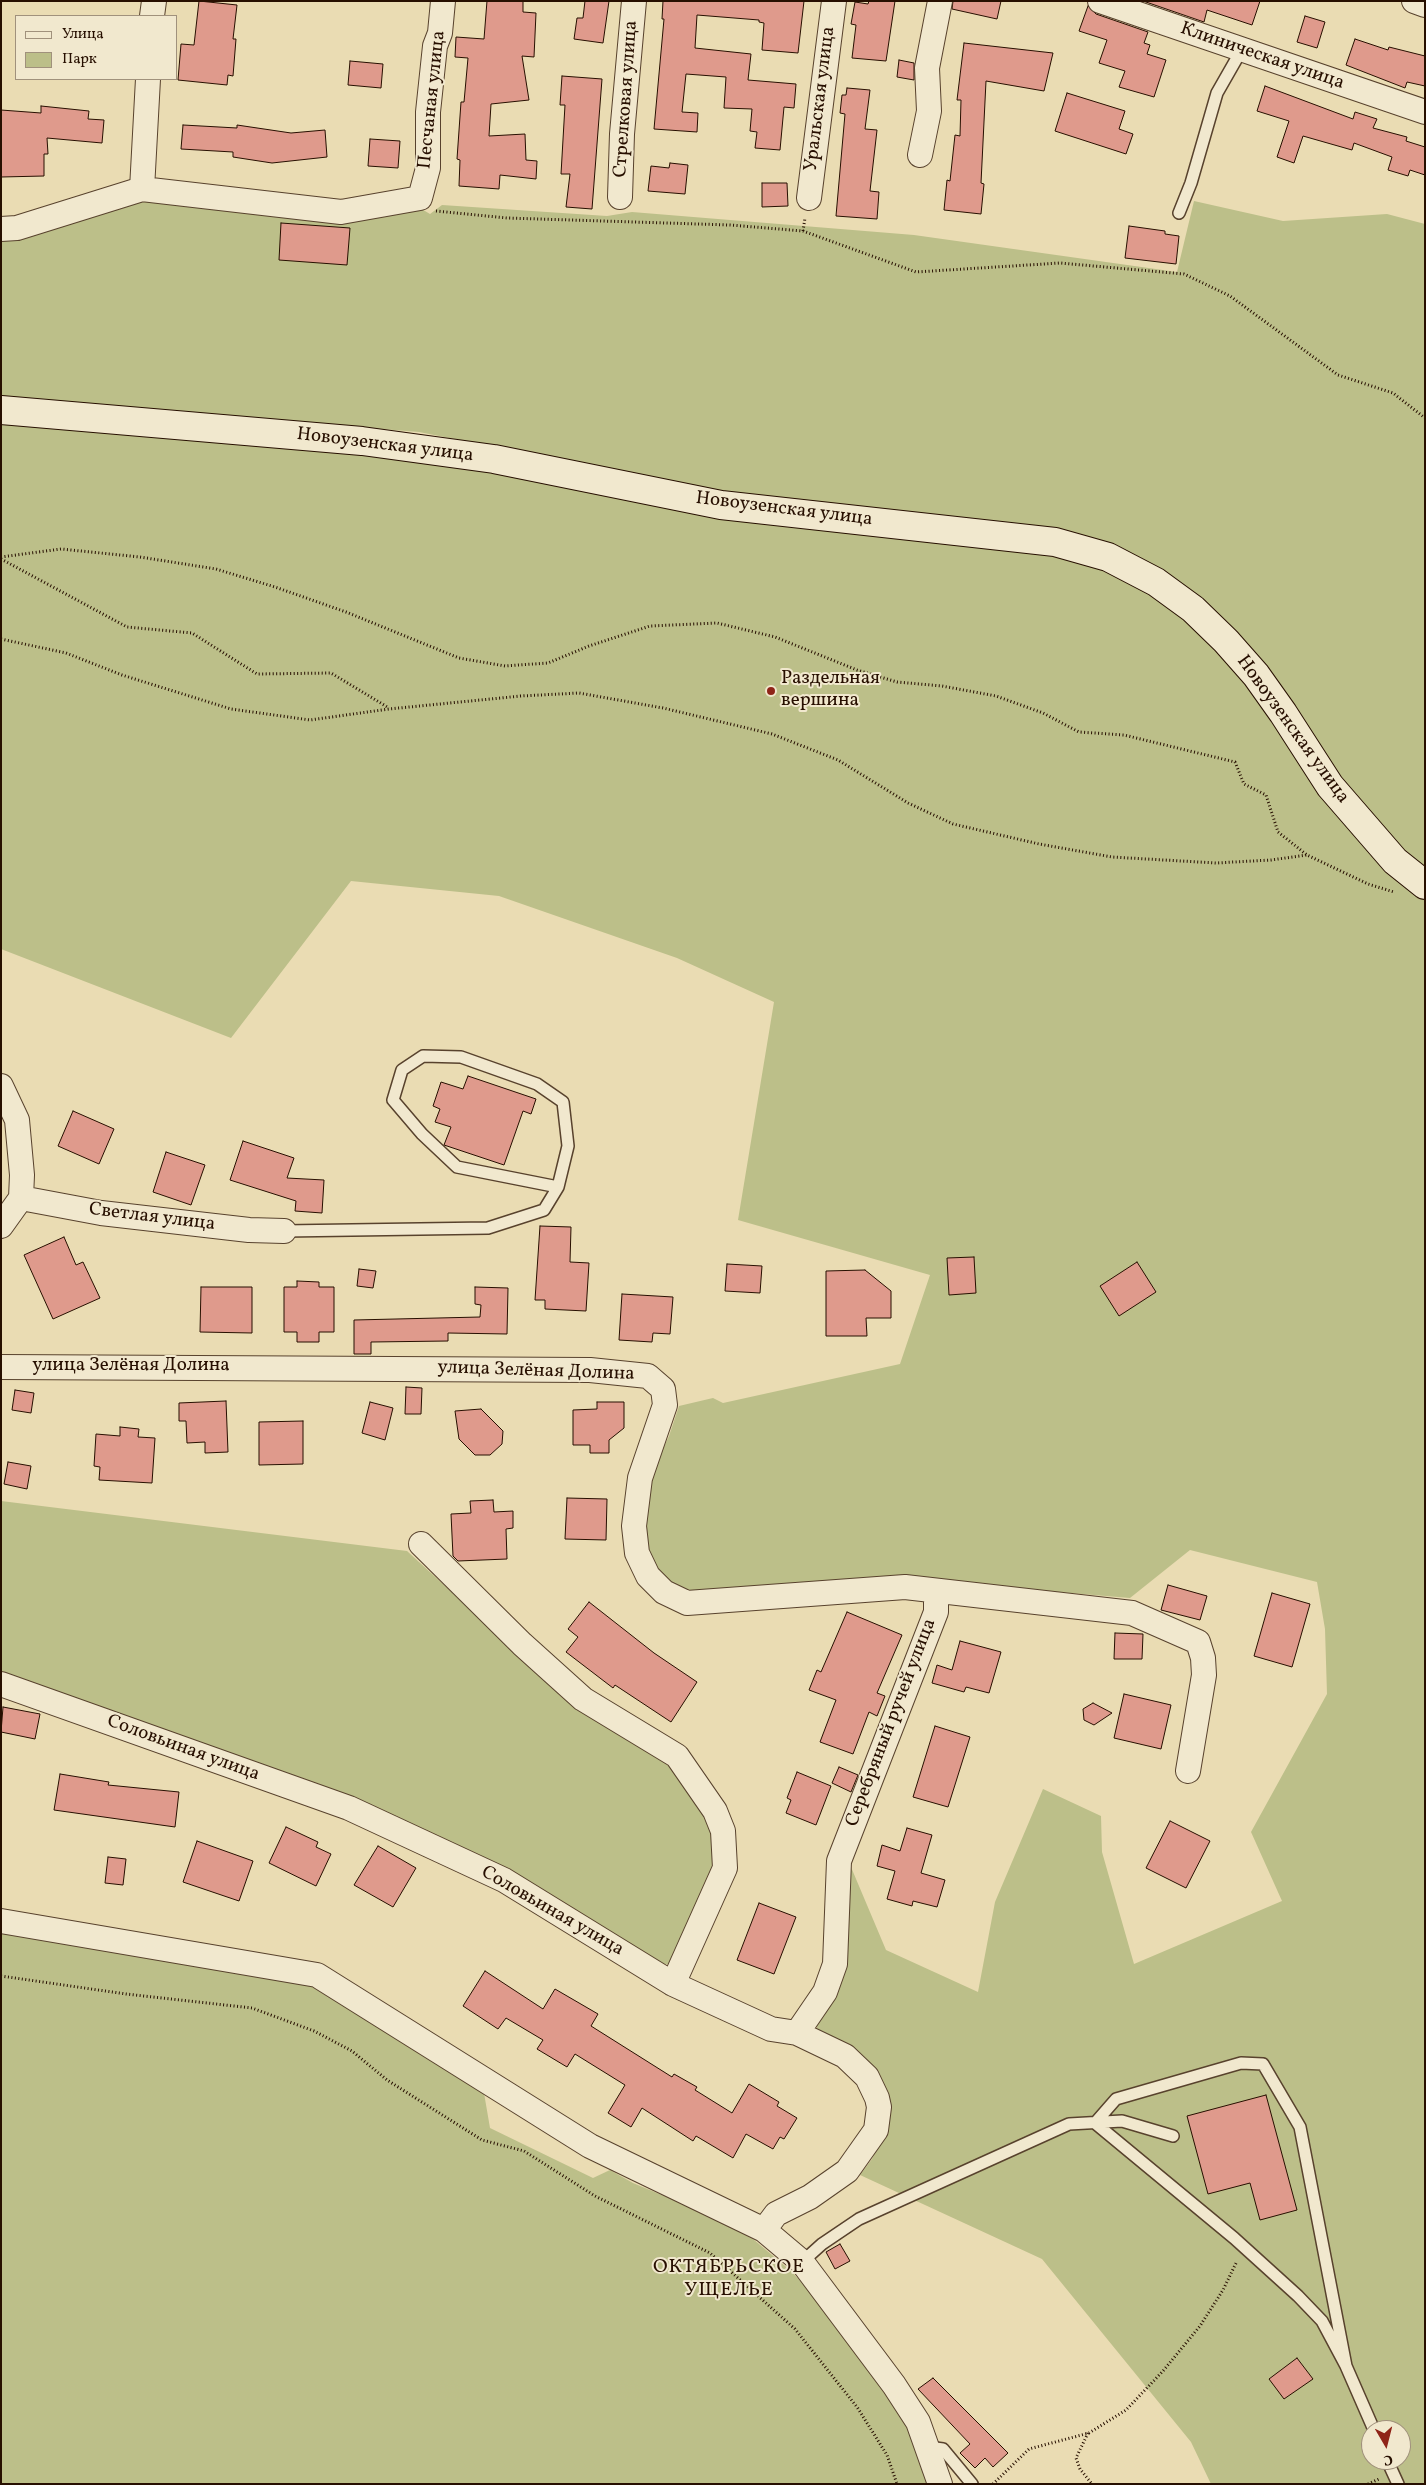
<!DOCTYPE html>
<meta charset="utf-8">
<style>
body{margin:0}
#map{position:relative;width:1426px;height:2485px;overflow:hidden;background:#eadcb3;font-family:Vollkorn,serif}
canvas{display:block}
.frame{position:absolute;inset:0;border:2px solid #270f00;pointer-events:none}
.legend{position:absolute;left:15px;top:15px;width:162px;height:65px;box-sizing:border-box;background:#f1e8ce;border:1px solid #a0917c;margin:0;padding:6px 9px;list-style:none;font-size:15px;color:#270f00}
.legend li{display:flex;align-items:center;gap:10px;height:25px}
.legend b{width:25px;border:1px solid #a0917c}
.north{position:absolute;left:1361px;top:2420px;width:50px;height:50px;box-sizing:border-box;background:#f1e8ce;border:1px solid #a0917c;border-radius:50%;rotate:172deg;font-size:14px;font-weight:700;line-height:20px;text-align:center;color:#270f00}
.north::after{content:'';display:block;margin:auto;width:18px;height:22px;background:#8f2418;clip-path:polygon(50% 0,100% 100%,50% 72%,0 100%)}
</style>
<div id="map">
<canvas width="1426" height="2485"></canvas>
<div class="frame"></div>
<ul class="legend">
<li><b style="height:6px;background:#f1e8ce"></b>Улица</li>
<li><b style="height:14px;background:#bcbf89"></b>Парк</li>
</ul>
<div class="north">С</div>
</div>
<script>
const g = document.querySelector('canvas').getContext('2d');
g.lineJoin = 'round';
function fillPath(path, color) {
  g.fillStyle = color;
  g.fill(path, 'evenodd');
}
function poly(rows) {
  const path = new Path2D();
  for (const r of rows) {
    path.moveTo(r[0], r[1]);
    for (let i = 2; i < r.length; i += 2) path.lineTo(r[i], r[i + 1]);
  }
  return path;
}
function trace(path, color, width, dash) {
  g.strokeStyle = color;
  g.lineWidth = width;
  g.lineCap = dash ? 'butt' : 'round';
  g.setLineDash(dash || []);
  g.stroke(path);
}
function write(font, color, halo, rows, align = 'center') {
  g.font = font + ' Vollkorn,serif';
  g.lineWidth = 4;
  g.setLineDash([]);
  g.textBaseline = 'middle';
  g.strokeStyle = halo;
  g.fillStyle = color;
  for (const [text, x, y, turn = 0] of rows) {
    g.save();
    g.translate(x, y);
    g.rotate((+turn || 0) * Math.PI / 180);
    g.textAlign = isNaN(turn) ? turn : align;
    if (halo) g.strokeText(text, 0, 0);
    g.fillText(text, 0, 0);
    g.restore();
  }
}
fillPath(poly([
 [151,197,415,205,430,214,442,205,607,216,632,212,914,235,1177,272,1194,201,1283,221,1387,214,1425,224,1425,873,1404,856,1164,573,726,493,419,432,1,399,1,237],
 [1,420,362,451,1054,556,1107,570,1161,600,1204,635,1232,664,1347,827,1387,871,1425,899,1425,2484,1211,2484,1191,2442,1042,2259,860,2175,872,2159,884,2133,889,2108,822,2037,817,2028,817,2020,848,1860,886,1950,978,1992,995,1902,1043,1789,1101,1816,1102,1852,1134,1964,1282,1901,1251,1832,1327,1694,1325,1629,1317,1582,1190,1550,1130,1598,902,1579,688,1592,668,1582,656,1569,646,1551,645,1524,649,1478,669,1436,679,1406,713,1398,723,1403,900,1364,930,1275,738,1220,774,1002,677,958,499,896,351,881,231,1038,1,949],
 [1371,2430,1401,2430,1401,2460,1371,2460],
 [1,1501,407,1551,576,1706,669,1766,707,1815,719,1866,669,1964,657,1965,351,1796,1,1671],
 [1,1933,306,1983,484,2093,490,2128,593,2178,610,2170,633,2183,693,2208,753,2239,791,2271,809,2290,911,2427,930,2484,1,2484]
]), '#bcbf89');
const building = poly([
 [199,1,237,5,233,39,236,39,233,76,228,75,227,85,178,80,181,44,194,45,199,1],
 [487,1,523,1,523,12,536,13,534,57,522,56,529,100,491,104,489,136,525,134,526,160,537,161,536,179,500,175,499,189,459,186,460,160,457,159,461,102,464,102,468,58,455,57,456,37,484,39,487,1],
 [585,1,609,1,603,43,574,39,577,18,583,18,585,1],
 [663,1,804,1,798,53,762,50,764,23,759,22,759,20,697,15,695,48,751,54,748,80,796,84,794,108,784,107,780,150,755,148,757,132,750,131,752,109,724,108,726,77,686,74,682,112,698,113,697,132,654,129,664,19,662,19,663,1],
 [869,1,895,1,886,61,852,58,856,25,851,24,855,2,868,4,869,1],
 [953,1,1001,1,997,19,952,9,953,1],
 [1143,1,1260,1,1252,25,1207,10,1204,22,1143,1],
 [1088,6,1096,14,1148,32,1144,43,1150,45,1147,54,1166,60,1154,97,1119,87,1125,71,1099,63,1107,40,1079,31,1088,6],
 [1305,16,1325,22,1317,48,1297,42,1305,16],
 [1355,39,1388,50,1389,47,1425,56,1425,86,1407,82,1405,88,1346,65,1355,39],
 [964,43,1053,53,1044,91,986,81,981,183,984,184,981,214,944,210,947,180,950,181,955,135,960,136,961,100,957,100,964,43],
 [899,60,914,63,914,80,897,77,899,60],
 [350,61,383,64,381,88,348,85,350,61],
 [562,76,602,79,592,209,566,207,570,174,561,174,565,105,560,105,562,76],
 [1265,86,1353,119,1355,112,1377,119,1373,128,1407,137,1406,141,1425,147,1425,175,1410,170,1408,176,1388,170,1392,157,1354,143,1352,150,1303,136,1294,163,1277,157,1289,121,1257,111,1265,86],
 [847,88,870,90,865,129,877,130,870,191,879,192,877,219,836,216,845,114,840,113,842,95,846,95,847,88],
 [1067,93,1125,111,1119,129,1133,134,1126,154,1055,131,1067,93],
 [41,106,89,111,88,119,104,120,102,143,47,138,48,154,44,154,44,176,1,177,1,110,41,113,41,106],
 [183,125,237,128,237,125,291,133,325,130,327,157,272,163,233,157,233,152,181,149,183,125],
 [370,139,400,141,398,168,368,166,370,139],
 [670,163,688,165,685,194,648,191,651,166,669,168,670,163],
 [762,183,787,183,788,206,762,207,762,183],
 [281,223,350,228,347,265,279,260,281,223],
 [1129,226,1165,231,1165,234,1179,236,1176,264,1125,258,1129,226],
 [468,1076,536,1099,531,1114,523,1111,504,1165,444,1145,451,1127,435,1122,440,1109,433,1106,441,1082,463,1089,468,1076],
 [73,1111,114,1129,99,1164,58,1146,73,1111],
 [243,1141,294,1158,287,1178,324,1180,322,1213,295,1211,296,1201,230,1180,243,1141],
 [166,1152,205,1165,191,1205,153,1192,166,1152],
 [540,1226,571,1227,570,1262,589,1263,586,1311,545,1309,545,1300,535,1300,540,1226],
 [64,1237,76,1265,83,1262,100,1298,53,1319,24,1255,64,1237],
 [974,1257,976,1293,949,1295,947,1258,974,1257],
 [1137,1262,1156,1292,1119,1316,1100,1286,1137,1262],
 [727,1264,762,1266,760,1293,725,1291,727,1264],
 [359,1269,376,1271,373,1288,357,1286,359,1269],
 [865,1270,891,1291,891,1318,866,1318,867,1336,826,1336,826,1271,865,1270],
 [297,1281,319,1282,319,1287,334,1287,334,1332,319,1332,319,1342,297,1342,297,1332,284,1332,284,1287,297,1287,297,1281],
 [201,1287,252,1287,252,1333,200,1332,201,1287],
 [475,1287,508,1288,507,1334,448,1333,448,1341,371,1342,371,1354,354,1354,354,1320,480,1317,481,1305,475,1304,475,1287],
 [622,1294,673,1297,670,1334,653,1333,652,1342,619,1340,622,1294],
 [406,1387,422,1388,421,1414,405,1414,406,1387],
 [15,1390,34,1393,31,1413,12,1410,15,1390],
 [226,1401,228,1452,205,1453,205,1442,187,1443,186,1421,179,1421,179,1403,226,1401],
 [370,1402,393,1408,385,1440,362,1433,370,1402],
 [597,1402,624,1402,624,1428,609,1440,609,1453,590,1453,590,1445,573,1445,573,1410,597,1409,597,1402],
 [481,1409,503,1431,502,1444,490,1455,475,1455,459,1439,455,1411,481,1409],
 [303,1421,303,1464,259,1465,259,1422,303,1421],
 [120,1427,139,1429,138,1437,155,1438,152,1483,99,1480,100,1467,94,1466,96,1434,120,1436,120,1427],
 [8,1462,31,1466,27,1489,4,1484,8,1462],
 [567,1498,607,1499,606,1540,565,1539,567,1498],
 [493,1500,494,1512,513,1511,513,1528,506,1529,507,1559,458,1561,453,1556,451,1514,471,1513,470,1501,493,1500],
 [1168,1585,1207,1596,1200,1620,1161,1610,1168,1585],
 [1272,1593,1310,1604,1292,1667,1254,1656,1272,1593],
 [589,1602,654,1653,697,1682,671,1722,615,1685,613,1688,566,1652,578,1637,568,1629,589,1602],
 [847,1612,902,1635,877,1693,885,1696,877,1716,869,1712,853,1754,820,1742,836,1700,809,1690,817,1670,821,1672,847,1612],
 [1115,1633,1143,1634,1142,1659,1114,1659,1115,1633],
 [960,1641,1001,1652,989,1693,966,1687,964,1692,932,1683,937,1665,952,1670,960,1641],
 [1124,1694,1171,1705,1161,1749,1114,1738,1124,1694],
 [1093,1703,1112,1713,1094,1725,1084,1720,1083,1709,1093,1703],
 [3,1707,40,1714,35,1739,1,1732,3,1707],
 [935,1726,970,1737,948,1807,913,1797,935,1726],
 [839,1767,858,1775,851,1792,832,1783,839,1767],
 [797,1772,831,1786,816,1825,786,1813,791,1800,787,1798,797,1772],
 [60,1774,109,1782,108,1785,179,1792,175,1827,54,1810,60,1774],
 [1170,1821,1210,1841,1186,1888,1146,1868,1170,1821],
 [286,1827,318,1842,316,1847,331,1854,316,1886,269,1863,286,1827],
 [907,1828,932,1835,921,1873,945,1880,937,1907,913,1901,912,1906,887,1899,895,1871,877,1866,882,1845,900,1851,907,1828],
 [197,1841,253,1861,239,1901,183,1882,197,1841],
 [378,1846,416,1868,393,1907,354,1885,378,1846],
 [108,1857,126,1859,123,1885,105,1883,108,1857],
 [759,1903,796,1917,774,1974,737,1960,759,1903],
 [485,1971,543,2009,555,1989,598,2014,591,2026,672,2077,674,2074,697,2087,695,2090,732,2113,749,2084,779,2102,777,2106,797,2118,784,2139,780,2137,773,2149,746,2134,733,2158,696,2136,693,2141,642,2108,631,2127,608,2113,625,2085,575,2054,567,2067,537,2049,543,2040,506,2018,498,2029,463,2006,485,1971],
 [1266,2095,1297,2210,1260,2220,1250,2183,1208,2194,1187,2116,1266,2095],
 [840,2244,850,2261,835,2269,826,2252,840,2244],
 [1297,2358,1313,2379,1284,2399,1269,2379,1297,2358],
 [933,2378,1008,2453,993,2467,985,2458,975,2468,960,2453,970,2444,918,2389,933,2378]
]);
fillPath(building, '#df9a8c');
trace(building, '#270f00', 1);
const lane = poly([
 [1179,213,1191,183,1217,93,1241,51],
 [284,1231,488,1228,544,1210,558,1187,568,1146,563,1102,537,1084,461,1057,423,1056,402,1070,393,1100,422,1134,457,1167,558,1187],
 [802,2262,822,2244,859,2219,1069,2124,1122,2121,1173,2136],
 [1346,2366,1300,2127,1263,2064,1241,2063,1116,2099,1095,2123,1234,2238,1298,2296,1322,2321,1346,2366,1374,2430],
 [928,2447,943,2449,972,2484],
 [1387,2460,1398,2484]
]);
const street = poly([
 [1100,1,1425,112],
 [1414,1,1425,5],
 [152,16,154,1],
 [920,155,929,111,927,68,940,1],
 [142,189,148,79],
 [620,197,622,134,634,1],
 [809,198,834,1],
 [1,229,17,228,142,189,341,212,420,198,428,168,428,112,435,46,440,33,443,1],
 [1,1086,17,1120,22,1175,21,1198,1,1226],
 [21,1198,101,1213,249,1230,284,1231],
 [1,1367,590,1370,648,1376,663,1389,665,1405,640,1478,634,1526,637,1553,648,1576,664,1592,687,1603,905,1587,1132,1613,1198,1642,1203,1658,1204,1675,1188,1771],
 [421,1544,522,1644,583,1699,677,1756,715,1811,723,1831,725,1868,673,1984],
 [1,1684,349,1808,504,1880,673,1984,771,2029,797,2033,845,2056,867,2077,877,2098,879,2107,876,2130,847,2171,810,2197,776,2214,764,2230],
 [1,1921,317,1975,590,2146,764,2230,802,2262,894,2385,918,2422,940,2484],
 [797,2033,825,1992,835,1964,839,1861,936,1612,936,1591]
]);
const secondary = poly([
 [1,410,362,441,494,459,721,505,1055,542,1108,557,1156,582,1193,609,1226,641,1256,675,1283,713,1330,786,1395,861,1425,885]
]);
trace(lane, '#58422d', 14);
trace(street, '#58422d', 26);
trace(secondary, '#270f00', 30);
trace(poly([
 [436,211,507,218,730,225,803,231,916,272,1060,263,1184,274,1230,296,1338,375,1393,393,1425,418],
 [803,231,805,218],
 [1,557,61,549,140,557,216,569,275,587,346,612,459,658,505,666,548,663,589,646,650,626,717,623,775,637,857,670,897,682,942,686,996,696,1043,713,1079,732,1124,735,1235,762,1244,784,1266,795,1278,832,1307,855,1368,884,1394,892],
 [1,559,127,627,192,633,257,674,331,673,389,708],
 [1,639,66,653,122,675,231,709,310,720,389,709,521,696,579,693,663,708,772,734,838,760,908,803,953,824,1039,844,1112,857,1216,863,1271,860,1307,855],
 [1,1976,126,1994,252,2008,314,2031,352,2051,387,2080,482,2140,524,2151,595,2196,710,2253,795,2329,857,2407,887,2455,897,2484],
 [1088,2433,1076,2458,1080,2469,1092,2484],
 [993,2484,1029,2449,1089,2433,1126,2410,1163,2371,1200,2326,1223,2290,1237,2261],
 [1368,2484,1379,2479]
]), '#270f00', 3, [1, 2.5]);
trace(lane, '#f1e8ce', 11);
trace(street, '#f1e8ce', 24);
trace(secondary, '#f1e8ce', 28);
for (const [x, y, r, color] of [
 [771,691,5,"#8f2418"]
]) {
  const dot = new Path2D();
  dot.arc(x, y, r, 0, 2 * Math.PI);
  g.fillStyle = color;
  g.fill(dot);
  trace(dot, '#f1e8ce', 2);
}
write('19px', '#270f00', '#f1e8ce', [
 ["Клиническая улица",1262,57,19],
 ["Стрелковая улица",627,99,-86],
 ["Уральская улица",821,99,-83],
 ["Песчаная улица",433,100,-84],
 ["Новоузенская улица",385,446,7],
 ["Новоузенская улица",784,510,7],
 ["Новоузенская улица",1292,730,54],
 ["Светлая улица",152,1218,7],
 ["улица Зелёная Долина",131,1367],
 ["улица Зелёная Долина",536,1372,2],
 ["Серебряный ручей улица",892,1723,-69],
 ["Соловьиная улица",183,1749,20],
 ["Соловьиная улица",552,1912,30]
]);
write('19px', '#270f00', '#f1e8ce', [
 ["Раздельная",781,680],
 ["вершина",781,702]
], 'left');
g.letterSpacing = '1px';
write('20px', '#270f00', '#f1e8ce', [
 ["ОКТЯБРЬСКОЕ",729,2268],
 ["УЩЕЛЬЕ",729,2291]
]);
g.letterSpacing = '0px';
</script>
